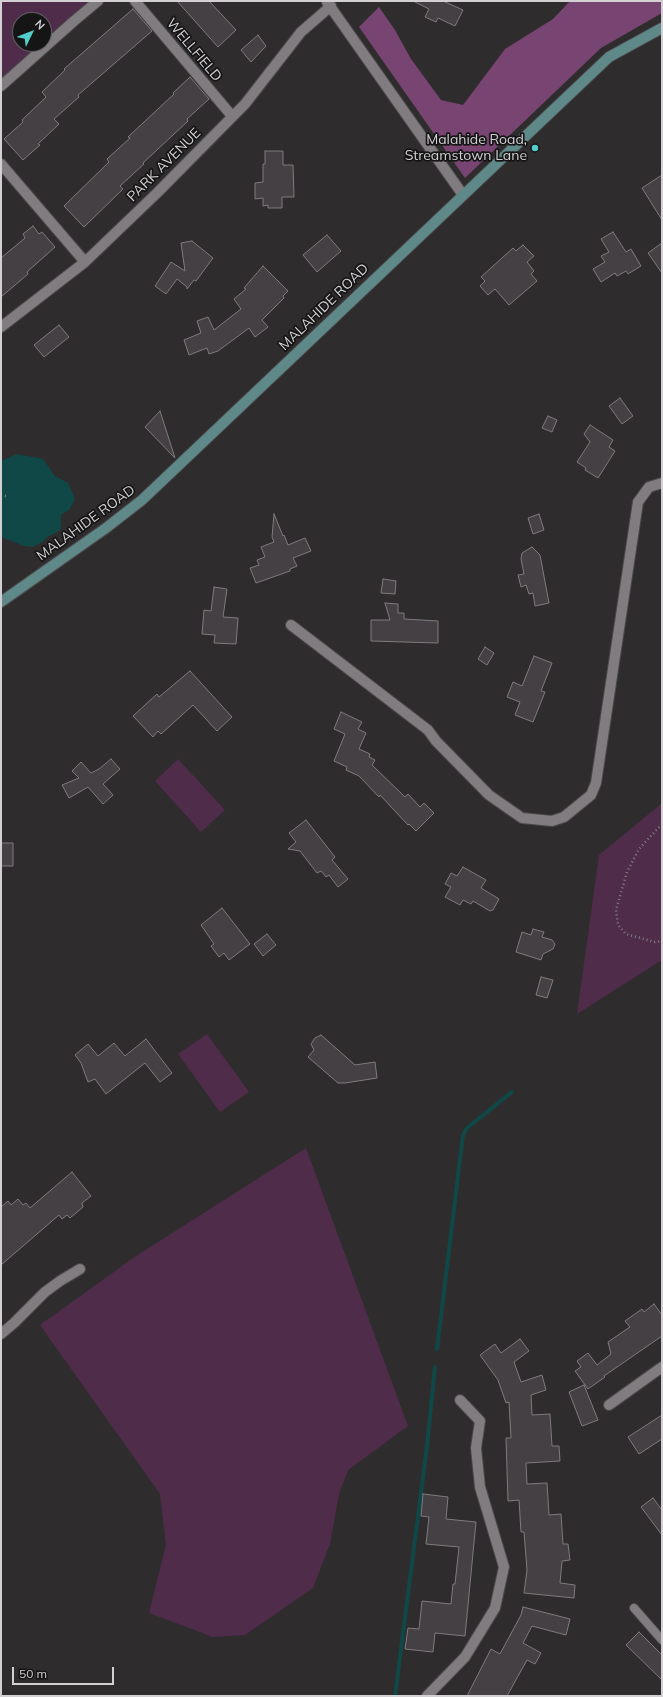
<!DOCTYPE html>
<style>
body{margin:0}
#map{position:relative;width:663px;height:1697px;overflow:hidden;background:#2f2c2e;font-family:Mulish,sans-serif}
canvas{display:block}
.frame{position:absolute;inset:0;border:2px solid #d2d0d2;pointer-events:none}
.north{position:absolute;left:12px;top:12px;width:40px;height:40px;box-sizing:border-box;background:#161516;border:1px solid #616061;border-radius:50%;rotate:47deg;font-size:11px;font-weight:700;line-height:16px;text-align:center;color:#d2d0d2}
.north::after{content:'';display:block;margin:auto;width:14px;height:18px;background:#53cdca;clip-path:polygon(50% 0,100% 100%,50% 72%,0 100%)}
.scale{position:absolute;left:12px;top:1667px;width:102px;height:18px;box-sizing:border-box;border:2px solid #d2d0d2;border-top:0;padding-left:5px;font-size:12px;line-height:14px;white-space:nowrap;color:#d2d0d2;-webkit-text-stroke:3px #161516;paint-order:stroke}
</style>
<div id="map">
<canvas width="663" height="1697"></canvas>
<div class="frame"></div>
<div class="north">N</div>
<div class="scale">50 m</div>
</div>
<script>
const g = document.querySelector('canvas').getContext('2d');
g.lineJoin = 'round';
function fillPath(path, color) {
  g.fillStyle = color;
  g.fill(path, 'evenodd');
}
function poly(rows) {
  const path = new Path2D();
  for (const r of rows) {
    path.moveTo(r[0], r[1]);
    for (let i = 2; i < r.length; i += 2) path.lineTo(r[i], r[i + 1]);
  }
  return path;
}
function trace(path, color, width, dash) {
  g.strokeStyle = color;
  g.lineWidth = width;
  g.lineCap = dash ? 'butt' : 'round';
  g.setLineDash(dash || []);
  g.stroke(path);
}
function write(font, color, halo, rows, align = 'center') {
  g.font = font + ' Mulish,sans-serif';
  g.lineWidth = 3.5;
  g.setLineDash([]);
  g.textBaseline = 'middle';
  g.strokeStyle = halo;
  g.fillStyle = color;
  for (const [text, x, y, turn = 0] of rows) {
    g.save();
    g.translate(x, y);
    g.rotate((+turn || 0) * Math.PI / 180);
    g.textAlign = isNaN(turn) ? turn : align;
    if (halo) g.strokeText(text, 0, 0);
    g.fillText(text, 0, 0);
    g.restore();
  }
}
fillPath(poly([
 [1,1,93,1,44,42,44,20,20,20,20,44,41,44,1,82],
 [178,759,225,810,201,832,155,781],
 [662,803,662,960,577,1014,599,855],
 [207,1034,249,1092,220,1112,178,1054],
 [306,1148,408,1426,348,1470,339,1494,330,1544,313,1588,245,1635,213,1637,149,1613,166,1545,160,1494,40,1325,136,1256]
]), '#4f2c4a');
fillPath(poly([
 [570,1,662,1,662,13,601,48,465,178,359,27,379,7,395,30,411,59,441,100,463,105,505,49,553,19]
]), '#784471');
fillPath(poly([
 [17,454,43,459,55,476,68,483,75,499,69,510,61,515,61,528,59,531,47,537,44,541,33,547,24,546,1,537,1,461]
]), '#0f4847');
trace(poly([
 [437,1349,463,1135,467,1128,512,1092],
 [395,1696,427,1446,435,1367]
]), '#0f4847', 4);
const building = poly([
 [177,1,209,1,236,30,218,47,177,1],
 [413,1,443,1,463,10,455,26,438,18,436,22,425,17,429,9,413,1],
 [133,9,152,31,78,95,79,97,54,119,59,124,38,144,40,145,23,160,4,139,23,122,22,120,46,97,42,92,65,70,64,69,133,9],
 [258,35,266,46,251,62,241,50,258,35],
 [190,77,209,99,187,119,188,121,143,163,144,164,120,186,123,189,84,227,64,206,109,162,107,159,130,138,128,137,174,94,173,93,190,77],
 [265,151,283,151,283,165,293,165,294,197,282,197,282,208,268,208,268,205,263,206,263,198,255,199,255,183,263,182,263,164,265,164,265,151],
 [662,175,662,220,642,188,662,175],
 [33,226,39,234,42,232,55,247,27,272,28,274,1,297,1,258,25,238,23,234,33,226],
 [613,232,626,252,631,249,641,266,628,274,626,271,617,276,615,273,601,282,593,269,605,262,601,256,609,252,601,239,613,232],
 [327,235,341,251,317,272,303,255,327,235],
 [192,241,213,258,196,281,194,280,187,289,187,287,177,279,166,294,155,286,171,262,185,271,181,243,192,241],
 [662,243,662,273,648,253,662,243],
 [523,245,534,256,527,262,534,271,531,274,537,281,509,305,495,289,488,295,480,286,485,281,481,277,513,248,516,251,523,245],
 [263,266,288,291,283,296,284,298,262,320,268,327,255,337,249,328,218,351,209,354,207,348,189,355,184,340,201,333,197,321,208,317,214,330,241,309,234,299,246,289,244,288,263,266],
 [59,325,69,337,44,357,34,345,59,325],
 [620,398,633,416,622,424,609,406,620,398],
 [160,411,175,458,145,427,160,411],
 [548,416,557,420,552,432,542,428,548,416],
 [590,425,613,440,609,447,615,451,598,478,585,470,586,468,577,462,590,442,584,434,590,425],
 [274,514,283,536,284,535,288,545,305,538,311,551,293,558,297,566,290,569,290,571,256,583,250,568,259,565,257,560,265,557,261,547,274,542,272,537,274,514],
 [539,514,544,530,533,534,528,518,539,514],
 [532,547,540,555,549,603,535,606,533,593,529,594,526,585,521,587,518,575,524,574,521,559,522,553,532,547],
 [383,579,396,581,395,594,381,593,383,579],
 [214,587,227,589,223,617,238,618,236,644,214,643,215,635,202,634,204,610,211,611,214,587],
 [385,603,398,604,398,613,404,613,404,619,438,621,438,643,371,641,371,620,390,620,385,603],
 [485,647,494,653,487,665,478,659,485,647],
 [534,656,552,663,541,691,545,692,533,722,515,715,520,702,507,697,513,682,522,686,534,656],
 [190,671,232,717,217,731,193,705,161,734,158,731,153,737,133,716,157,694,159,697,190,671],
 [341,712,362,722,358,729,366,733,359,749,370,754,369,757,375,760,372,765,405,797,408,794,420,807,424,803,434,813,416,831,409,824,408,825,380,795,379,797,359,776,346,770,347,767,334,761,345,734,334,729,341,712],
 [111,759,120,769,103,784,113,795,103,804,88,787,69,798,62,785,79,778,72,771,81,762,91,773,99,769,111,759],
 [306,820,335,857,332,860,348,879,338,887,329,875,326,877,321,871,317,873,300,851,288,849,296,842,289,833,306,820],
 [1,843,13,843,13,866,1,866,1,843],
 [463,867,486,880,481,888,499,899,493,910,490,911,473,901,471,904,463,900,460,905,445,897,451,887,445,884,451,873,457,876,463,867],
 [222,908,250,944,229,960,224,953,219,957,211,946,214,944,201,925,222,908],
 [533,929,544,932,542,937,552,940,555,944,553,949,543,954,541,960,516,952,522,932,531,935,533,929],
 [267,934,276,945,263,956,254,944,267,934],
 [541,977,553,980,547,998,536,995,541,977],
 [321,1035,355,1065,375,1062,377,1078,345,1083,338,1083,308,1057,314,1050,311,1044,315,1038,321,1035],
 [146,1039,172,1073,160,1082,145,1063,106,1094,95,1079,88,1082,81,1063,75,1055,88,1044,98,1056,114,1043,125,1056,146,1039],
 [72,1172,91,1196,82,1203,83,1207,70,1218,67,1215,62,1219,59,1215,1,1265,1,1207,8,1201,11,1205,18,1199,23,1205,26,1203,30,1208,72,1172],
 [654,1304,662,1315,662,1336,604,1376,605,1377,588,1389,575,1371,581,1367,577,1361,588,1353,597,1365,611,1354,608,1342,630,1327,625,1321,642,1309,644,1312,654,1304],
 [520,1339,529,1351,514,1362,521,1382,542,1375,546,1390,531,1395,532,1415,550,1414,552,1446,559,1446,560,1461,526,1463,527,1484,547,1483,549,1515,561,1514,563,1544,568,1544,570,1560,562,1561,560,1583,575,1585,574,1598,524,1593,527,1570,524,1532,521,1532,519,1500,508,1501,506,1438,511,1438,509,1402,506,1403,498,1380,480,1355,495,1344,501,1353,520,1339],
 [584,1385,598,1420,582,1426,569,1392,584,1385],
 [662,1415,662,1439,639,1454,628,1437,662,1415],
 [423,1494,448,1497,446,1519,476,1522,465,1636,435,1633,433,1652,405,1649,408,1628,419,1629,422,1601,451,1604,453,1584,455,1584,459,1547,426,1544,429,1517,421,1516,423,1494],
 [653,1498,662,1510,662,1535,641,1507,653,1498],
 [523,1607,570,1619,566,1635,532,1626,523,1643,541,1653,535,1664,527,1660,507,1696,467,1696,491,1649,500,1654,521,1615,523,1607],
 [639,1632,662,1655,662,1680,626,1645,639,1632]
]);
fillPath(building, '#444043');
trace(building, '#7f7b7e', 1);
const service = poly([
 [634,1608,662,1640]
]);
const minor = poly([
 [135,1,232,116],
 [327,2,463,195],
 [1,86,74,21,98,1],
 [1,164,85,262],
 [1,327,85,262,157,193,245,104,301,32,331,6],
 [291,625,428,730,436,741,489,795,522,818,552,821,564,817,591,795,596,783,638,502,649,487,662,483],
 [1,1334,14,1323,45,1292,60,1281,80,1269],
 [609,1405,662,1367],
 [427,1696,465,1657,495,1608,504,1567,480,1487,476,1448,480,1421,460,1400]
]);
const secondary = poly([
 [1,602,106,528,142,500,609,57,662,28]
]);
trace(service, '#4b494b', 10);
trace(minor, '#4b494b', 12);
trace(secondary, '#4b494b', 12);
trace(poly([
 [1,495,6,496],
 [662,824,639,849,627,872,616,910,618,925,626,934,655,942,662,941]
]), '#828082', 2.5, [1, 3]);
trace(service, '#807c7f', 8);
trace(minor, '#807c7f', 10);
trace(secondary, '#5f8889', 10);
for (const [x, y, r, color] of [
 [535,148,4,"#53cdca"]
]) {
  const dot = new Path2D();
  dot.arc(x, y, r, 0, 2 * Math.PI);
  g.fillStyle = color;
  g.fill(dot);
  trace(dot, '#161516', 1.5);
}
write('14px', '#d2d0d2', '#161516', [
 ["WELLFIELD",194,50,50],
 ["PARK AVENUE",164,165,-45],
 ["MALAHIDE ROAD",324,307,-44],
 ["MALAHIDE ROAD",86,523,-36]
]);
write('14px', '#d2d0d2', '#161516', [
 ["Malahide Road,",527,140],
 ["Streamstown Lane",527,156]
], 'right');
</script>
